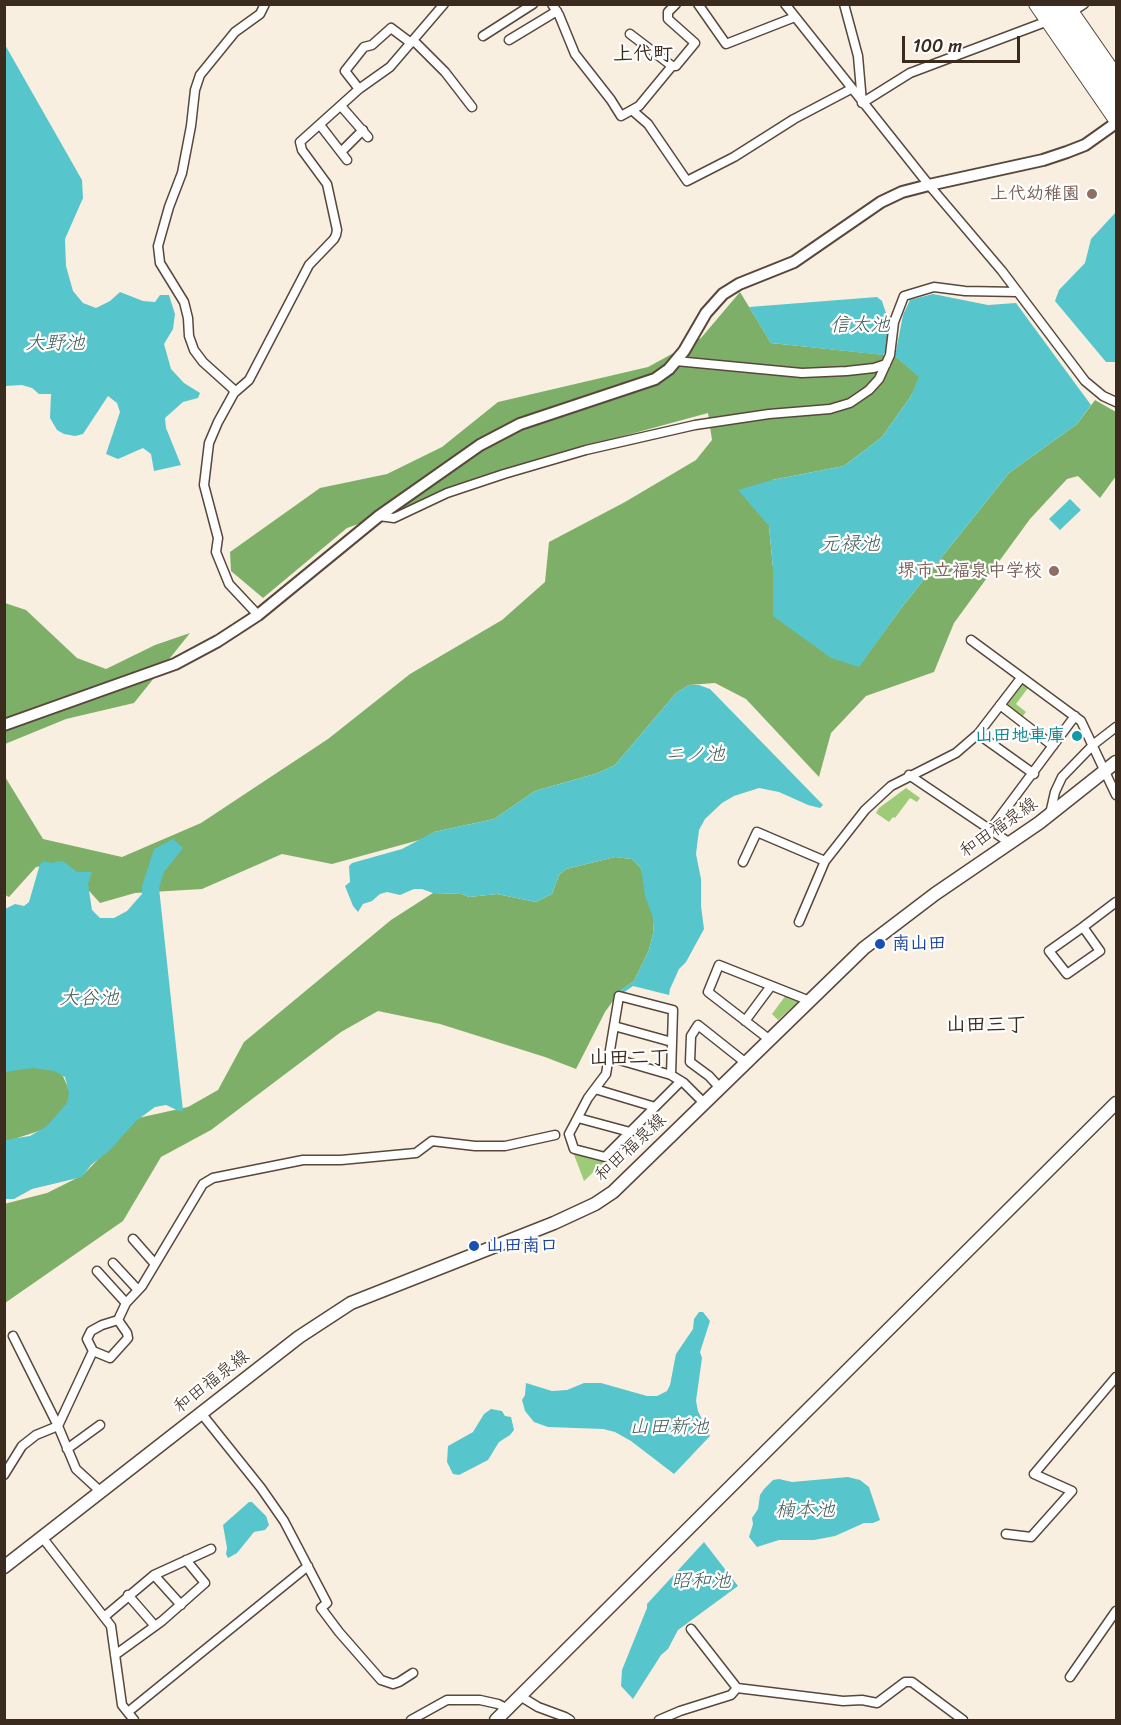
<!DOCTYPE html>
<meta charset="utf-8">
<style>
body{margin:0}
#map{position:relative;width:1121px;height:1725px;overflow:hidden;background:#f9efe0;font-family:Sriracha,sans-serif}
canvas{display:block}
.frame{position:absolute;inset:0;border:6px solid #3b2a1e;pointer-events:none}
.scale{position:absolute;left:902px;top:36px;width:118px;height:27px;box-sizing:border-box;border:3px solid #3b2a1e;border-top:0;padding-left:8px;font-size:18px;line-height:21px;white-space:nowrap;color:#3b2a1e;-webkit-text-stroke:4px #fff;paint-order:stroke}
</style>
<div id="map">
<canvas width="1121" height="1725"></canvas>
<div class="frame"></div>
<div class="scale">100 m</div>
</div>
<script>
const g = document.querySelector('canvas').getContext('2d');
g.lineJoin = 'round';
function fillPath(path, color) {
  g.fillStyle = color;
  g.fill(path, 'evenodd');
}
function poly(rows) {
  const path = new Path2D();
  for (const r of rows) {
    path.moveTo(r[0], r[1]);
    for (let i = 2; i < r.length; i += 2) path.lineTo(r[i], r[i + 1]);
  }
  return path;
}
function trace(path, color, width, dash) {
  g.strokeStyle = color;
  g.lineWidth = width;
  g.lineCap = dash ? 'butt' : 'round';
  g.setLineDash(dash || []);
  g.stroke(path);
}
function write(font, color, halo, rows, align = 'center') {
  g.font = font + ' Sriracha,"Klee One",sans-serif';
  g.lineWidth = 4.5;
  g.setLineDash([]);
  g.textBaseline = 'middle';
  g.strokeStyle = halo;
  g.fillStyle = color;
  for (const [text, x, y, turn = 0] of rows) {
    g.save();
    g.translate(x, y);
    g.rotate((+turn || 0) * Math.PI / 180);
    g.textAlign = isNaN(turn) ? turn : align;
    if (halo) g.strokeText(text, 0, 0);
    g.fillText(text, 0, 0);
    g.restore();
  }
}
fillPath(poly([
 [1023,684,1028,688,1016,704,1026,712,1022,717,1007,705],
 [906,788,920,798,917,802,910,798,895,818,893,817,889,822,876,813,879,808],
 [786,995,800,1000,778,1020,772,1014],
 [573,1152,588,1156,605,1161,584,1181]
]), '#9ecb78');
fillPath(poly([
 [740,292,771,343,895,356,920,377,911,396,882,437,844,466,772,480,769,526,773,568,859,666,902,607,1009,473,1077,424,1095,400,1116,412,1116,476,1100,498,1078,476,1067,479,1030,519,954,623,934,672,866,696,831,733,819,777,746,699,715,683,689,685,676,693,615,765,598,773,535,791,494,819,434,832,423,839,332,864,282,854,202,889,135,893,100,903,64,863,36,867,9,897,5,895,4,775,43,839,122,857,201,823,328,739,410,674,502,620,545,582,549,542,625,502,696,460,712,440,708,413,561,453,347,528,263,598,231,571,230,552,320,488,387,474,442,447,498,402,648,367,701,338],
 [5,603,26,610,77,658,106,669,155,645,190,633,134,703,66,719,5,744],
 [615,857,632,859,641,868,654,920,653,934,649,950,634,981,620,991,605,1012,576,1069,545,1057,440,1024,378,1011,341,1032,211,1130,161,1157,123,1221,5,1303,4,1204,47,1193,83,1175,138,1118,188,1107,218,1090,244,1042,391,920,433,893,462,894,469,897,497,894,536,902,552,894,559,875,566,869],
 [31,1067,60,1069,72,1097,48,1128,5,1142,5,1068]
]), '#7eaf68');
fillPath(poly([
 [4,43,82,180,83,198,65,239,66,266,73,291,83,303,96,308,110,301,120,292,143,301,155,302,160,295,169,295,175,314,173,329,164,344,171,369,184,383,200,393,198,398,183,402,165,418,166,428,181,465,154,471,151,454,143,448,118,459,106,454,120,412,117,403,108,396,83,434,75,436,64,434,57,430,50,418,51,394,39,394,32,388,22,385,5,386],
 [1116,212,1116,362,1106,362,1055,301,1059,290,1085,263,1091,239],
 [933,294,988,305,1016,303,1091,405,1077,424,1009,473,902,607,859,667,831,658,773,616,773,568,769,526,738,490,772,480,844,466,882,437,911,396,919,377,895,356,903,315,910,300],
 [877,297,882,301,887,316,887,350,883,355,771,343,749,307],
 [1070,499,1081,510,1060,530,1049,519],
 [689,685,699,685,710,689,823,805,820,808,808,805,779,792,759,788,734,796,722,803,705,819,699,830,696,854,701,879,701,906,704,929,686,962,679,969,670,989,669,995,633,986,623,993,620,991,634,981,649,950,653,934,654,920,645,896,641,868,632,859,615,857,566,869,559,875,552,894,536,902,497,894,469,897,462,894,433,893,422,889,414,889,400,895,387,892,380,894,372,901,363,904,358,912,353,906,345,886,350,882,349,866,352,863,402,849,434,832,494,819,535,791,598,773,615,765,676,693],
 [173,839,183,848,164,872,159,888,183,1111,179,1111,166,1105,155,1107,136,1121,109,1151,91,1165,82,1177,32,1189,14,1199,5,1199,5,1140,30,1136,47,1126,67,1103,69,1093,65,1077,54,1071,33,1068,5,1072,5,909,15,904,24,906,29,902,40,864,43,861,53,863,58,861,64,862,77,872,92,872,88,884,92,910,100,918,114,918,127,911,142,894,142,886,154,849],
 [699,1312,703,1312,710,1321,700,1352,702,1358,696,1401,698,1411,710,1436,674,1474,631,1441,615,1432,603,1429,548,1427,534,1422,525,1411,522,1400,525,1395,526,1383,552,1391,567,1390,584,1383,601,1383,647,1396,657,1396,667,1391,670,1385,676,1354,693,1329,694,1319],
 [491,1409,502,1411,505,1416,511,1417,514,1430,510,1435,499,1442,488,1460,459,1475,453,1474,447,1462,448,1446,473,1432,484,1414],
 [848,1477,860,1480,869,1487,880,1520,873,1523,864,1523,835,1536,814,1540,779,1540,757,1547,749,1537,753,1524,752,1518,758,1509,760,1495,764,1489,773,1480,779,1479,792,1482],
 [249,1502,252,1502,266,1516,269,1525,265,1530,254,1532,237,1553,228,1558,226,1554,227,1548,223,1525],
 [704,1542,738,1586,678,1630,668,1649,661,1655,633,1699,621,1686,622,1670,647,1608,647,1604]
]), '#57c5cc');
const minor = poly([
 [552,4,559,15,575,54,611,100,621,116,639,106,672,66],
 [698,4,726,44,795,17],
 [785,4,929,185,1002,271,1085,381,1103,396,1116,402],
 [844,4,858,56,862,102],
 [1072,12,1084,4],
 [630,34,672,66,676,66,695,43,668,19,668,12,676,4],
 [483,36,533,4],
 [413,40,445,72,472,107],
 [509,40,557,11],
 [359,89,345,71,364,47,372,45,391,28,411,43],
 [862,103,910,73,1048,21],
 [341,106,368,137],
 [633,111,648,124,687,181,734,157,794,119,851,89],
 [320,125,347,160],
 [341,152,363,130],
 [676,361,802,373,847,371,874,368,886,364],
 [234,393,233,389,203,362,194,350,189,336,188,318,184,302,160,263,158,246,169,207,182,173,191,126,195,90,200,75,235,32,260,14,265,4],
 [379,516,394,518,447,493,504,474,586,450,695,425,769,414,830,409,850,403,869,390,879,379,890,355,894,322,904,296,934,287,965,291,1018,292],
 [258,615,229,584,216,552,218,538,204,485,209,443,218,422,234,393,249,380,309,265,334,239,336,235,337,230,327,184,302,150,300,142,359,89,390,67,444,4],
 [971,640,1081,721,1116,795],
 [1000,705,1053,746],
 [978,734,1034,774],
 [909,775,1010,843],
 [1050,814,1055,792,1062,777,1094,744,1116,727],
 [990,830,1075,716],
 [743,862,757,832,825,861],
 [799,922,825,861,865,810,891,786,956,753,978,734,1021,678],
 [1083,927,1100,951,1067,974,1049,951,1083,927,1116,902],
 [745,1021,771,986],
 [614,1026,672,1042],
 [770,1040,708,992,719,965,810,1001],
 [609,1057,671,1075,684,1083,704,1103],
 [671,1075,673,1010,619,996,606,1074,588,1098,569,1134,574,1149,605,1157,681,1081],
 [720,1088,709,1076,690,1062,691,1036,698,1025,746,1063],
 [595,1089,655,1107],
 [578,1118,630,1132],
 [133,1239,155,1264],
 [113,1263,138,1290],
 [97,1271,126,1303],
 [13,1336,58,1426,76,1469,101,1492],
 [93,1351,110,1358,128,1338,127,1333,118,1320],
 [201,1413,261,1488,284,1521,327,1603,321,1608,339,1632,381,1680,393,1684,399,1682,413,1673],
 [67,1449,100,1425],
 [4,1475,22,1446,36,1435,58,1426,93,1351,87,1339,91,1331,102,1325,118,1320,126,1303,142,1286,203,1184,213,1178,303,1160,341,1160,416,1153,432,1141,475,1146,505,1146,555,1135],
 [1006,1534,1031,1537,1072,1491,1034,1474,1116,1377],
 [42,1537,111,1626,122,1705,134,1720],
 [154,1575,181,1605],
 [128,1595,155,1626],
 [104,1617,154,1575,211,1549],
 [691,1629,737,1688,843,1701,862,1700,877,1703,905,1682,912,1682,963,1720],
 [115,1655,162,1621,205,1583,186,1560],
 [1070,1677,1116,1611],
 [520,1696,538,1707,565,1717,570,1720],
 [128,1712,308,1566],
 [411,1720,447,1700,480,1700,498,1704,508,1709],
 [659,1720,680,1711,731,1695,737,1688]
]);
const tertiary = poly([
 [4,725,175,664,218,641,258,615,379,516,480,445,520,424,655,379,669,369,684,351,706,313,723,294,739,284,794,262,881,202,902,192,929,185,1043,160,1067,152,1085,145,1116,123]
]);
const secondary = poly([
 [4,1567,299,1337,351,1303,554,1223,595,1204,613,1192,864,948,935,894,1039,823,1116,762],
 [496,1720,1116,1103]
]);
const primary = poly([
 [1036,4,1116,120],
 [1066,4,1116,76]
]);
const trunk = poly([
 [1044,4,1116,106],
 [1058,4,1116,87]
]);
trace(minor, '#58483b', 11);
trace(tertiary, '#58483b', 14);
trace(secondary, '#58483b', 15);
trace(primary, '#58483b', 16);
trace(trunk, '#58483b', 16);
trace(minor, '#fff', 8);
trace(tertiary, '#fff', 10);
trace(secondary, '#fff', 12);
trace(primary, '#fff', 14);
trace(trunk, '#fff', 14);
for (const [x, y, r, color] of [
 [1092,194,6,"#8d6e63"],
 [1054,571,6,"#8d6e63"],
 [1077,736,6,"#0f9aa8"],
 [880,944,6,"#1a4fb4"],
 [474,1246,6,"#1a4fb4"]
]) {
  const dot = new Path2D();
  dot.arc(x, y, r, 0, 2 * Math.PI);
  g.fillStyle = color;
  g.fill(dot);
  trace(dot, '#fff', 2);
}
write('bold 18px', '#785e54', '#fff', [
 ["上代幼稚園",1080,194],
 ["堺市立福泉中学校",1042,571]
], 'right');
write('bold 18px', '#0d838f', '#fff', [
 ["山田地車庫",1065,736]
], 'right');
write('18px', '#3b2a1e', '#fff', [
 ["和田福泉線",999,828,-35],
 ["和田福泉線",631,1148,-43],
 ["和田福泉線",212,1382,-38]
]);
write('bold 18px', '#164399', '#fff', [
 ["南山田",892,944],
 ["山田南口",486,1246]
], 'left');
write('bold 20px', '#3b2a1e', '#fff', [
 ["上代町",643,55],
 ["山田三丁",986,1026],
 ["山田二丁",629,1059]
]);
write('italic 20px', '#45605b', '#fff', [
 ["信太池",860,326],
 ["大野池",55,344],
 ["元禄池",850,545],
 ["ニノ池",695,755],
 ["大谷池",89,999],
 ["山田新池",669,1428],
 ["楠本池",805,1511],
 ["昭和池",701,1582]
]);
</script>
